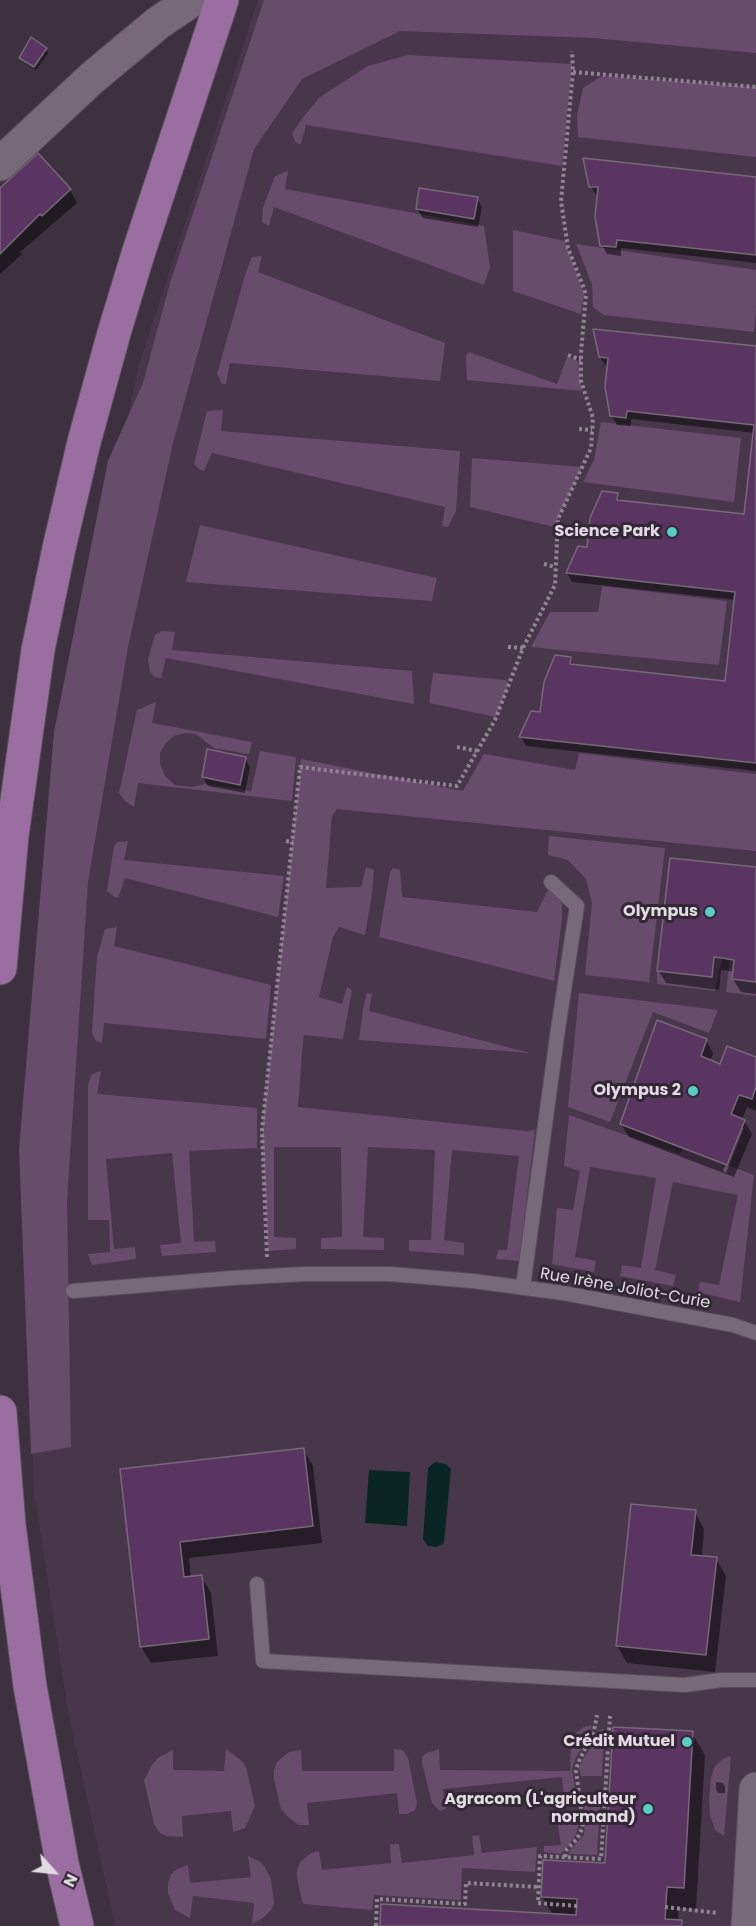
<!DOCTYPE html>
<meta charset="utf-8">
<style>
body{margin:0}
#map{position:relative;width:756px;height:1926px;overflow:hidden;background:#3d313f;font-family:Poppins,sans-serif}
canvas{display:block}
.north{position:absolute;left:24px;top:1842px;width:60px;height:60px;-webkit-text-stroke:4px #332735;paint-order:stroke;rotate:117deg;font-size:16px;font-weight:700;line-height:24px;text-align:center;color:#e2dae3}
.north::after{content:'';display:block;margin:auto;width:21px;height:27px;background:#e2dae3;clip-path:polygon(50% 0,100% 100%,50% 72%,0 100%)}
</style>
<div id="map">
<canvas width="756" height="1926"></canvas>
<div class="north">N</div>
</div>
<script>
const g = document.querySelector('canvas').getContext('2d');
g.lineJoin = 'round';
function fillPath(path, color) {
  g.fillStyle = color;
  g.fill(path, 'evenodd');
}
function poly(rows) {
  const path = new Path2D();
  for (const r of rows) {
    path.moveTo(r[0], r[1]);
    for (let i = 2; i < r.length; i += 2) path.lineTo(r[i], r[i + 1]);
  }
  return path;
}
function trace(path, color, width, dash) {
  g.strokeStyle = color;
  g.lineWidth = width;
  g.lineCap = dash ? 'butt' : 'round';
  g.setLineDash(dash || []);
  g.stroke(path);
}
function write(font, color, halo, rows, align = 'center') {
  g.font = font + ' Poppins,sans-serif';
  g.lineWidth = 6;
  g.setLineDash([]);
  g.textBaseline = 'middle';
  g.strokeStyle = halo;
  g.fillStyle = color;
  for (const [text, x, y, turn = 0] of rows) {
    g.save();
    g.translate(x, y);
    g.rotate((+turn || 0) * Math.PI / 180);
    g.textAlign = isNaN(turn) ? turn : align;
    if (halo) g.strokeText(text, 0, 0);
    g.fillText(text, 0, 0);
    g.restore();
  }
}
fillPath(poly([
 [258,0,756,0,756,1926,115,1926,68,1711,33,1484,29,1236,70,688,138,368]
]), '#48374b');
fillPath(poly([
 [264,0,756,0,756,53,593,38,400,31,302,79,254,149,173,443,128,647,88,882,67,1201,71,1447,31,1454,19,1149,54,732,108,461,143,383,170,283],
 [408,55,572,64,562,166,306,125,301,144,296,143,292,134,301,120,320,97,368,66],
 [602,76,756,87,756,157,578,137,577,115,583,88],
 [288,171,285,189,484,226,490,267,484,285,274,207,269,226,262,222,263,208,275,176],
 [513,230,565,241,584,294,581,314,513,291],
 [576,244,756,270,756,310,754,332,604,315,593,307,592,284],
 [262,256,258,272,445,343,440,381,230,363,226,384,222,384,217,374,246,272,252,257],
 [469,352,557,384,567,357,578,361,582,391,467,380,466,356],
 [223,410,221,431,460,451,456,511,448,527,442,526,445,507,212,453,204,471,199,469,194,464,207,411],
 [601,422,741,438,734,502,583,482,594,460],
 [472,458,582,467,554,527,470,507],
 [200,525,437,578,432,601,186,582],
 [602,586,727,601,719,665,531,647,550,612,598,612],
 [162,631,175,632,172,650,412,671,414,704,166,658,161,678,155,677,150,672,148,659,155,635],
 [433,673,505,680,509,683,496,717,429,703],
 [156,702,152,723,252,742,249,754,214,748,196,734,186,733,174,736,165,744,160,753,160,764,165,776,175,785,192,787,205,784,251,791,260,751,296,757,292,801,138,783,134,807,125,801,119,793,137,710],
 [579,753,756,774,756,851,337,809,332,816,326,888,361,887,366,867,374,870,372,894,365,935,339,927,333,937,319,997,342,1004,347,987,352,990,343,1039,304,1035,303,1041,298,1107,526,1131,535,1130,519,1261,496,1259,498,1250,507,1250,519,1156,452,1150,444,1240,464,1243,464,1255,409,1251,409,1240,431,1240,435,1150,368,1147,363,1237,384,1238,384,1250,321,1249,321,1238,342,1237,341,1147,274,1147,274,1237,296,1238,296,1249,268,1251,262,1130,301,759,463,791,484,754,575,770],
 [549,836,665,848,649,982,585,975,592,903,586,879,568,860,548,855],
 [128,841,124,860,284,876,278,917,125,878,118,898,113,896,107,891,114,846,118,842],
 [393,868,400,870,402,897,537,912,549,888,562,889,562,918,554,981,379,937,390,872],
 [117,927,114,946,271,985,266,1039,104,1023,102,1043,96,1041,92,1033,97,957,105,929],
 [714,957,722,958,715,991,657,984,657,971,712,977],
 [730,959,734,960,732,979,756,982,756,996,726,992],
 [367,993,372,994,369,1011,530,1053,359,1040,363,1009],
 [579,993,718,1010,709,1033,653,1012,610,1122,568,1107],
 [101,1071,97,1094,257,1108,257,1148,189,1151,194,1242,215,1241,216,1252,162,1256,160,1245,181,1243,172,1153,106,1159,114,1249,135,1247,136,1259,92,1265,88,1254,110,1252,109,1220,88,1220,88,1084,92,1074],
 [569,1115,680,1154,683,1148,754,1175,740,1302,698,1292,700,1282,719,1285,738,1195,673,1182,655,1270,676,1275,673,1286,620,1276,622,1265,641,1268,656,1178,590,1167,575,1257,596,1261,594,1272,552,1264,557,1208,573,1210,580,1171,564,1166],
 [592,1725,586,1742,576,1757,572,1769,576,1797,564,1798,562,1777,443,1789,446,1809,440,1811,432,1803,422,1763,422,1757,427,1753,439,1749,440,1770,570,1771,571,1745,575,1734,584,1727],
 [604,1729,602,1776,581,1776,579,1768,582,1761,596,1739,598,1730],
 [226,1749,242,1761,246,1767,255,1806,245,1828,233,1832,231,1811,182,1816,183,1837,166,1836,159,1832,154,1824,144,1780,152,1765,159,1757,173,1750,173,1770,224,1771],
 [394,1749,403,1750,408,1758,417,1803,415,1810,407,1814,399,1814,397,1793,307,1803,309,1825,299,1825,289,1818,281,1809,274,1779,274,1770,277,1762,289,1752,301,1750,302,1771,394,1771],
 [731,1756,724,1836,715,1830,710,1815,709,1799,711,1778,715,1766,723,1759],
 [583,1801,600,1802,597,1855,569,1854,570,1850,584,1835,585,1817],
 [579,1824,575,1837,561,1854,544,1852,544,1846,561,1845,558,1825],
 [479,1835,482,1853,537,1847,535,1872,462,1868,461,1900,374,1895,372,1910,304,1904,302,1901,297,1878,297,1870,300,1862,311,1853,319,1851,322,1870,391,1863,390,1844,399,1844,402,1863,474,1855,472,1836],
 [248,1856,259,1861,265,1867,271,1879,274,1903,271,1910,263,1918,252,1924,254,1903,193,1896,190,1918,175,1910,168,1893,168,1883,171,1874,177,1869,188,1865,190,1883,251,1877]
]), '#684c6c');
fillPath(poly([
 [435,1462,446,1464,451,1469,444,1543,437,1547,428,1546,423,1539,428,1468],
 [369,1470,410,1472,407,1526,365,1523]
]), '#0a2623');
fillPath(poly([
 [46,49,48,53,36,70,23,62,20,58],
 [756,178,756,263,621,248,621,256,607,254,602,245,599,195,596,195,591,186],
 [0,190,70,190,77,203,20,252,22,254,0,274],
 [477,198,482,207,478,227,423,218,417,209],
 [756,347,756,771,526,746,521,737,532,712,542,713,570,659,574,666,727,682,736,600,572,582,567,573,589,549,617,494,621,502,746,516,755,433,631,419,631,426,617,425,611,415,609,366,606,366,600,357],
 [245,758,250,767,245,793,208,786,203,777],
 [756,869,756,994,741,992,733,979,734,971,730,971,721,970,719,990,666,983,658,970],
 [706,1040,713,1053,710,1062,721,1066,756,1059,756,1111,747,1107,742,1120,744,1121,752,1134,734,1177,629,1137,621,1124],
 [740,1128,744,1128,726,1173,723,1171],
 [303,1449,313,1466,322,1543,189,1558,191,1578,201,1576,211,1593,218,1656,151,1663,141,1647,121,1471],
 [695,1512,704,1529,702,1557,716,1559,726,1576,715,1672,627,1663,617,1646],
 [692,1733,705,1755,696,1909,679,1908,678,1921,682,1921,684,1926,382,1926,553,1915,542,1897,607,1865],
 [716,1782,723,1783,725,1787,725,1793,718,1793,716,1789]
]), '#0007');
const building = poly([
 [31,37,47,48,34,67,19,58,31,37],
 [38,153,71,189,42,216,40,214,0,254,0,188,38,153],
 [583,158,756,177,756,255,617,240,616,247,600,246,595,217,598,187,589,187,583,158],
 [419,188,478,197,474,219,416,209,419,188],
 [593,329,756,346,756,763,519,737,531,711,540,712,544,682,555,655,571,657,570,664,725,681,735,592,566,573,578,546,587,547,590,518,602,491,618,493,617,500,744,514,754,425,627,411,626,418,610,416,605,387,608,358,599,357,593,329],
 [207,749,246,757,240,785,202,777,207,749],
 [670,858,756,867,756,982,732,979,734,960,722,958,714,957,712,977,657,971,670,858],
 [657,1020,707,1039,701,1056,720,1064,727,1046,756,1057,756,1087,752,1099,739,1095,731,1114,745,1120,727,1165,620,1124,657,1020],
 [304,1448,313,1526,180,1542,184,1577,202,1575,209,1639,140,1647,120,1469,304,1448],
 [631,1504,696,1510,691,1555,717,1557,706,1655,616,1646,631,1504],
 [613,1727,693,1731,684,1888,667,1887,665,1919,682,1920,682,1926,380,1926,381,1904,576,1915,577,1899,541,1897,543,1860,605,1863,613,1727]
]);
fillPath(building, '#5b3561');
trace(building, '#776979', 1.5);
const service = poly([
 [523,1287,558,1029,577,906,551,882],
 [73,1291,232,1278,305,1274,390,1274,473,1281,563,1293,733,1325,756,1333],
 [257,1584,263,1661,685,1685,721,1680,756,1680]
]);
const tertiary = poly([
 [0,164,92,78,158,23,192,0],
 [748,1926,756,1789]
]);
const primary = poly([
 [0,968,12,836,38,650,59,548,84,442,114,333,138,254,222,0],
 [0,1412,9,1525,30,1686,62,1863,77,1926]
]);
trace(service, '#594f5b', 16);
trace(tertiary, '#594f5b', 35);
trace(primary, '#594f5b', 35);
trace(poly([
 [573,72,756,87],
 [568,355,581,360],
 [579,429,592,430],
 [544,564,555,567],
 [508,647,523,648],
 [457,747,477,751],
 [286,841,293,842],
 [267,1257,262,1130,300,767,457,786,495,720,523,648,555,585,558,519,591,448,593,418,581,381,581,353,586,294,568,248,561,201,573,72,572,51],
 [565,1857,567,1849,577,1839,582,1829,583,1821,576,1771,578,1763,594,1731,597,1715],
 [577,1906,538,1903,540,1856,601,1859,610,1716],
 [665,1907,718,1913],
 [376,1926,377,1899,465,1904,466,1883,539,1887]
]), '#8f8591', 4, [3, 3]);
trace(service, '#776979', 14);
trace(tertiary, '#776979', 33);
trace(primary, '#9a6ea1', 33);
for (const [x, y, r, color] of [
 [672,532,6,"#56cec3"],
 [710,912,6,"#56cec3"],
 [693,1091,6,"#56cec3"],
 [687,1742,6,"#56cec3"],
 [648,1809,6,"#56cec3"]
]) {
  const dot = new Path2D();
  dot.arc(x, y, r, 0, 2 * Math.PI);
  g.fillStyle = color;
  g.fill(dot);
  trace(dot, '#332735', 2);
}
write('bold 16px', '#e2dae3', '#332735', [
 ["Science Park",660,532],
 ["Olympus",698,912],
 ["Olympus 2",681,1091],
 ["Crédit Mutuel",675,1742],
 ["Agracom (L'agriculteur",636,1800],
 ["normand)",636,1818]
], 'right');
write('16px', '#e2dae3', '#332735', [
 ["Rue Irène Joliot-Curie",625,1289,10]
]);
</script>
